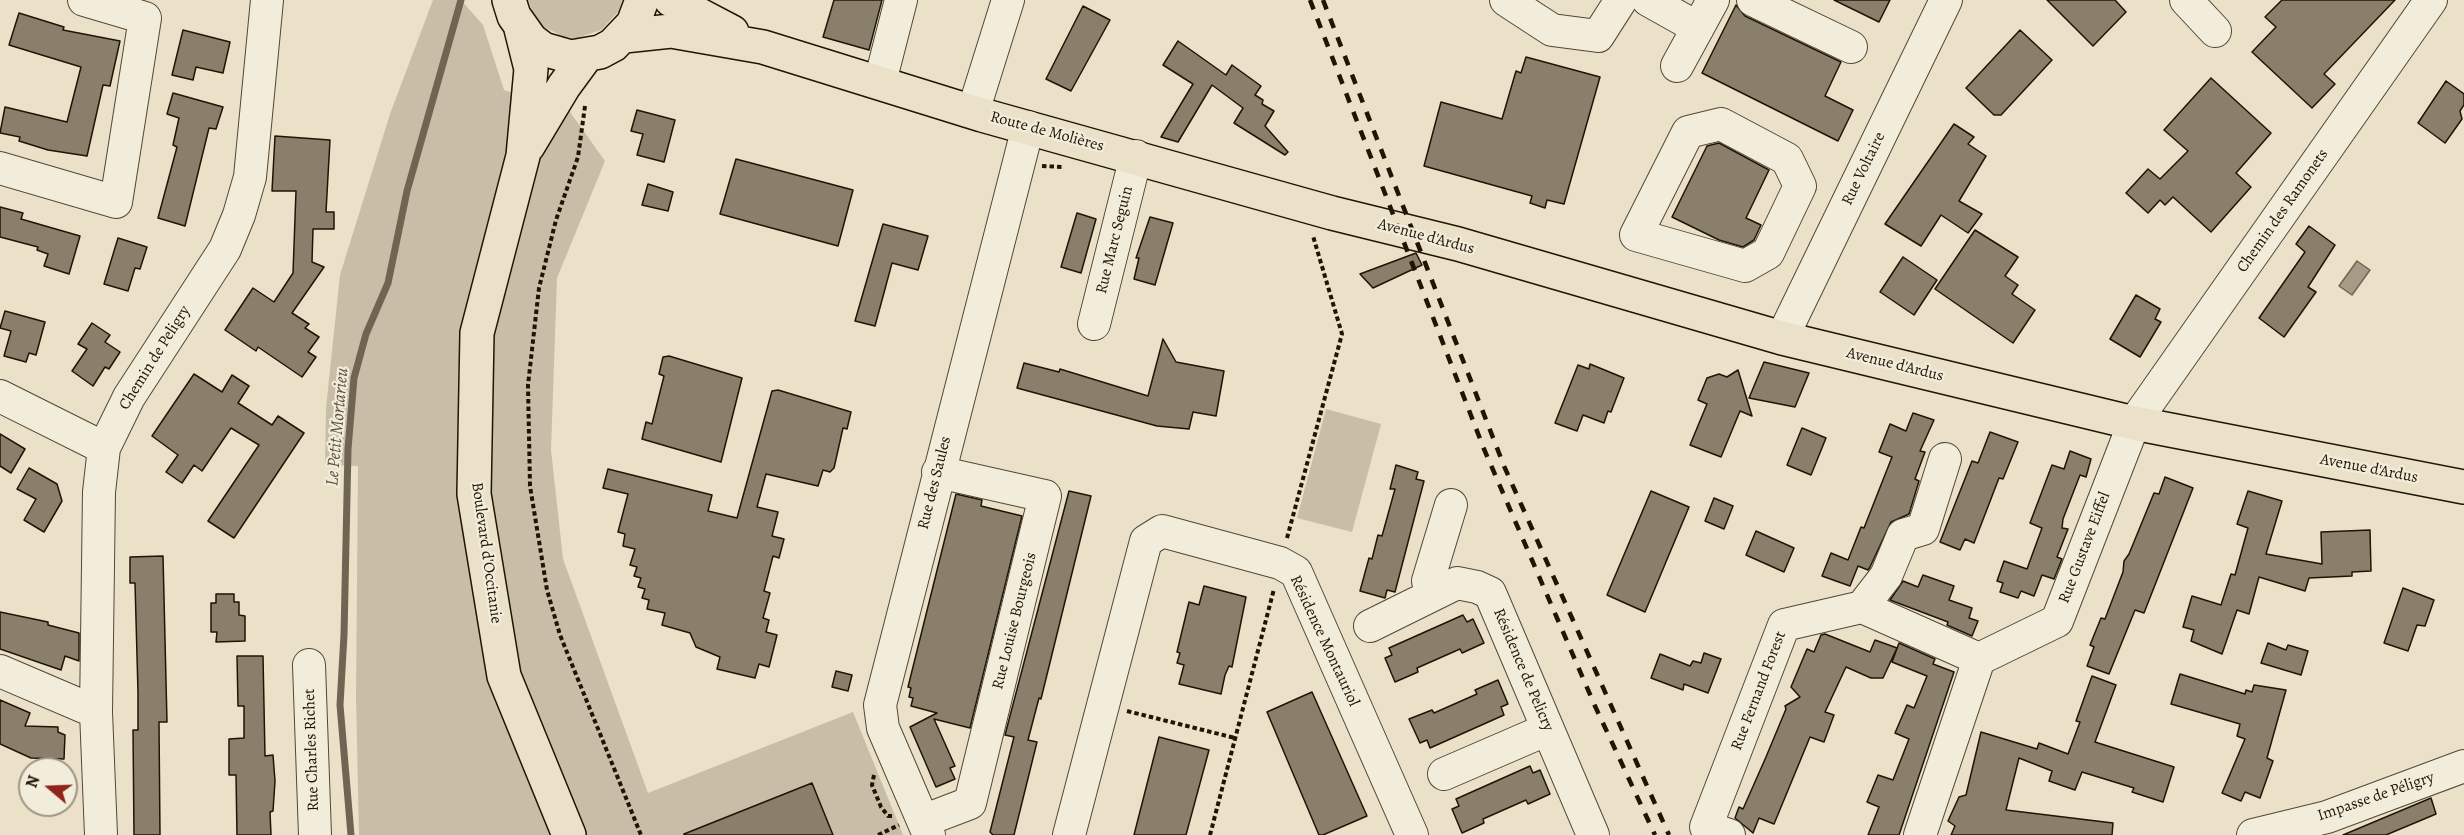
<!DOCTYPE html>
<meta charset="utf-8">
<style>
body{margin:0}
#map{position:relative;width:2464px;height:835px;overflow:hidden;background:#ebe1c8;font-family:Alegreya,serif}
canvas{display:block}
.north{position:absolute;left:18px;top:757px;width:60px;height:60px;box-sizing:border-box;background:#f2ecdb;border:2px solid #9e9685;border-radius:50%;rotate:289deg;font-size:16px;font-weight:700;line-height:24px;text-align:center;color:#201405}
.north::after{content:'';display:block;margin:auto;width:21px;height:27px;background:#8f2418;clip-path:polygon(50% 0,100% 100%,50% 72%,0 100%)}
</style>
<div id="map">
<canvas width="2464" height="835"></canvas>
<div class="north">N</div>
</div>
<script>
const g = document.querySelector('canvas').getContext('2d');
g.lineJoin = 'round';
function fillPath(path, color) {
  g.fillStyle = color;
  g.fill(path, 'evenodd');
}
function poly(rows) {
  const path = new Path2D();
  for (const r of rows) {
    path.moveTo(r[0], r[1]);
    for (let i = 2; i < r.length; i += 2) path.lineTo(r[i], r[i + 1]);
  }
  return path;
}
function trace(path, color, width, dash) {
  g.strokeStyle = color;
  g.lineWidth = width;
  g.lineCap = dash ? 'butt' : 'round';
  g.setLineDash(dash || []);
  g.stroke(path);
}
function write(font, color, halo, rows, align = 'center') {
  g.font = font + ' Alegreya,serif';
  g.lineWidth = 4.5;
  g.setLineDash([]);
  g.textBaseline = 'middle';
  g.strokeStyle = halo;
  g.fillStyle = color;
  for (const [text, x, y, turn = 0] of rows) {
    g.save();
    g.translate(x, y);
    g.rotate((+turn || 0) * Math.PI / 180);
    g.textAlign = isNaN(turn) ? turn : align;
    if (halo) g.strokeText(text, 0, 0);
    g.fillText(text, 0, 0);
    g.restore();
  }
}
fillPath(poly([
 [433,0,461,0,483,25,504,90,570,112,605,161,557,278,551,450,563,559,648,793,853,712,903,835,359,835,356,697,358,466,325,465,326,408,340,275,390,114],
 [528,0,622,0,618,12,601,30,577,38,564,37,542,26,534,16],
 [1326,409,1381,424,1352,532,1297,518]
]), '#c8bea7');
const water = poly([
 [2357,261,2370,270,2352,295,2339,286,2357,261]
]);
fillPath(water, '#a69b86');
trace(water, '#706552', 1.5);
trace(poly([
 [351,835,340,705,344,635,348,449,354,378,366,334,388,283,407,191,461,0]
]), '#706552', 7);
const building = poly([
 [834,0,882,0,869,50,823,37,834,0],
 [1834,0,1890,0,1879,22,1834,0],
 [2047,0,2115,0,2126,12,2093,46,2047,0],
 [2282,0,2395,0,2324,74,2335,84,2312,108,2252,52,2276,27,2265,17,2282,0],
 [1736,5,1745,16,1841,62,1825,96,1853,110,1838,141,1702,73,1736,5],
 [1083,6,1110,20,1071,91,1046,79,1083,6],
 [19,13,64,27,63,30,120,41,110,86,103,85,87,156,48,150,19,141,20,137,0,133,5,107,67,122,81,67,9,45,19,13],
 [183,30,230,42,223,73,196,67,193,80,172,75,183,30],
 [2020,30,2052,60,2001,115,1994,115,1966,88,2020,30],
 [1178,41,1226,75,1232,65,1261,86,1255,95,1263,100,1262,104,1274,111,1265,126,1288,152,1285,155,1234,123,1243,108,1212,85,1178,142,1161,137,1193,84,1163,65,1178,41],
 [1526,57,1600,77,1564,204,1547,200,1545,208,1530,203,1532,196,1424,166,1441,102,1502,119,1516,71,1521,73,1526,57],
 [2211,78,2271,133,2236,173,2251,187,2211,232,2173,197,2165,205,2160,200,2148,213,2126,193,2148,169,2160,179,2188,151,2164,130,2211,78],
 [2446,81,2464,94,2464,105,2460,111,2462,119,2445,143,2418,123,2446,81],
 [173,93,223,107,216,129,209,128,185,226,158,218,177,147,173,145,179,118,167,114,173,93],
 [637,110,675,120,664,162,637,155,643,134,631,131,637,110],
 [1954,124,1974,137,1968,144,1986,156,1959,201,1982,214,1968,233,1941,215,1921,246,1885,224,1954,124],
 [275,136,330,140,326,212,334,212,334,229,313,229,312,262,324,267,292,313,309,324,305,328,319,337,308,352,316,357,302,377,258,347,256,351,225,330,253,288,274,302,293,273,296,191,272,191,275,136],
 [1719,143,1769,170,1746,218,1761,225,1754,240,1743,247,1719,240,1672,217,1707,146,1719,143],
 [736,159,853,190,838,246,720,214,736,159],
 [648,184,673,192,668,211,642,205,648,184],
 [0,207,23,213,21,219,80,236,69,274,44,266,48,254,37,250,38,247,0,237,0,207],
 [1077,213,1096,219,1081,273,1061,267,1077,213],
 [1150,217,1173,223,1155,285,1134,279,1139,258,1136,258,1150,217],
 [883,224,928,236,918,270,892,263,875,326,855,321,883,224],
 [2309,226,2335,245,2308,287,2316,292,2284,337,2259,318,2305,252,2296,244,2309,226],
 [1975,230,2018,257,2005,276,2018,285,2012,294,2035,310,2013,343,1935,289,1975,230],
 [118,238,147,247,140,269,135,268,128,291,104,284,118,238],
 [1416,253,1422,265,1373,288,1360,274,1416,253],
 [1903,257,1937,280,1914,315,1880,292,1903,257],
 [2136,295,2160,309,2155,319,2161,322,2140,357,2110,339,2136,295],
 [5,311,45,322,36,355,29,353,26,362,4,356,11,331,0,328,5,311],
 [92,323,110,335,105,342,120,352,109,369,105,367,93,386,72,371,87,349,78,344,92,323],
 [1163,339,1176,362,1224,371,1216,416,1193,412,1189,429,1157,426,1017,388,1024,363,1059,372,1060,369,1148,396,1163,339],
 [669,356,742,378,721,462,642,439,646,422,652,424,664,376,659,374,663,357,669,356],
 [1764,362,1809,373,1795,407,1749,398,1764,362],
 [1590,364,1624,378,1611,412,1608,411,1604,423,1583,415,1577,431,1555,423,1578,365,1589,369,1590,364],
 [1738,370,1752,416,1740,411,1721,457,1690,445,1707,404,1698,400,1707,378,1719,374,1727,377,1738,370],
 [194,374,222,392,232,375,249,386,238,403,272,425,278,416,304,433,234,538,208,521,259,445,231,428,202,471,194,465,182,483,166,472,178,455,152,436,194,374],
 [778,390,851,412,847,429,843,428,834,468,830,472,823,470,818,486,766,474,757,507,778,512,772,536,784,539,779,558,773,556,764,591,770,593,763,618,769,620,766,632,777,635,769,667,759,664,755,678,717,669,720,657,696,647,690,633,662,625,665,613,647,609,649,600,642,598,645,589,638,587,641,578,634,576,637,567,630,565,635,549,623,546,625,534,618,532,628,494,603,488,608,469,712,495,708,511,737,518,772,391,778,390],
 [1913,413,1934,420,1920,451,1925,452,1915,479,1919,481,1909,514,1891,522,1870,567,1868,570,1858,566,1850,586,1822,576,1831,553,1848,560,1861,527,1864,528,1892,457,1879,452,1890,424,1906,431,1913,413],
 [1802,428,1826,438,1811,475,1787,465,1802,428],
 [1990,432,2018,442,2003,479,1999,478,1974,543,1965,539,1960,550,1940,542,1972,461,1978,463,1990,432],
 [0,434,25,449,11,473,0,466,0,434],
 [2070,451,2091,459,2086,477,2080,475,2063,519,2062,528,2068,529,2057,557,2062,559,2054,579,2042,575,2034,596,2021,591,2018,598,2000,592,2003,583,1997,581,2004,561,2027,569,2042,528,2030,523,2052,465,2064,469,2070,451],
 [1396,465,1418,472,1416,479,1424,481,1395,592,1387,590,1385,598,1360,591,1369,558,1372,559,1378,535,1382,536,1395,489,1390,489,1396,465],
 [29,468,57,484,62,501,44,532,24,520,36,499,17,489,29,468],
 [2165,477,2193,488,2144,613,2135,610,2109,674,2087,666,2094,647,2090,645,2101,618,2105,619,2123,572,2124,561,2129,554,2154,493,2159,494,2165,477],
 [1069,491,1091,496,1041,699,1039,698,1028,740,1037,742,1014,835,993,835,990,832,1014,737,1005,735,1069,491],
 [1651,491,1689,507,1645,612,1607,595,1651,491],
 [2248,491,2282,501,2266,554,2322,564,2321,532,2370,530,2371,571,2352,572,2352,576,2309,578,2305,591,2259,577,2249,614,2237,610,2222,654,2191,641,2194,630,2183,627,2192,596,2221,605,2231,574,2235,575,2248,528,2237,524,2248,491],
 [956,494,982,500,981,506,1022,516,970,728,934,719,955,766,950,768,955,779,936,787,910,727,937,713,911,706,913,698,909,697,911,688,908,687,956,494],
 [1714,498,1733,506,1724,529,1705,521,1714,498],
 [1756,531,1794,548,1784,572,1746,555,1756,531],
 [163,556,167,722,159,722,160,835,134,835,133,730,138,730,138,692,135,583,130,583,130,557,163,556],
 [1923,575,1954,586,1949,600,1972,608,1969,618,1978,621,1972,636,1947,625,1948,622,1890,600,1903,581,1918,587,1923,575],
 [1204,586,1246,597,1232,667,1229,666,1225,675,1221,694,1179,684,1184,665,1177,663,1180,653,1177,652,1189,602,1199,605,1204,586],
 [2403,588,2434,600,2425,626,2417,625,2408,651,2384,643,2403,588],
 [216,594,234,594,234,602,239,602,239,615,245,616,245,641,216,642,217,632,211,632,211,603,216,603,216,594],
 [0,612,48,622,48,625,79,633,79,661,65,656,61,670,0,649,0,612],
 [1463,615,1467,622,1473,619,1484,643,1462,653,1460,649,1417,668,1418,672,1395,682,1385,658,1392,655,1389,648,1463,615],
 [1825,634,1870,652,1875,640,1897,648,1883,678,1871,678,1846,667,1825,712,1834,715,1824,742,1810,737,1774,824,1759,818,1753,833,1735,818,1739,807,1743,809,1766,757,1786,709,1785,706,1800,697,1791,687,1807,649,1814,652,1821,635,1825,634],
 [1899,643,1935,659,1933,664,1954,672,1899,835,1868,835,1879,807,1867,802,1878,775,1893,780,1909,739,1895,733,1907,705,1914,708,1927,676,1892,662,1899,643],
 [2268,643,2286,650,2288,645,2308,651,2301,675,2261,663,2268,643],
 [1704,653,1721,659,1708,693,1684,684,1683,690,1651,678,1660,654,1690,666,1693,661,1701,663,1704,653],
 [237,656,263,656,265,756,273,755,275,781,273,811,270,812,271,835,237,835,236,775,229,775,229,739,244,738,244,706,238,706,237,656],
 [836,671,852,675,848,691,832,687,836,671],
 [2180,674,2245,694,2246,690,2252,692,2254,685,2286,690,2267,758,2273,761,2260,798,2245,792,2241,801,2222,793,2245,739,2237,736,2240,724,2171,704,2180,674],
 [2092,676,2116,685,2095,742,2174,767,2163,802,2132,792,2134,788,2082,772,2075,790,2049,781,2052,771,2019,758,2006,810,2113,823,2112,835,1951,835,1955,826,1948,821,1959,797,1966,795,1981,732,2037,749,2039,743,2068,754,2080,722,2076,721,2092,676],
 [1498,680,1508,704,1501,707,1504,715,1430,748,1427,740,1420,743,1409,719,1432,710,1434,713,1477,694,1475,690,1498,680],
 [1312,692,1367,816,1323,835,1319,835,1267,712,1312,692],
 [0,700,30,713,25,726,58,727,58,732,65,735,64,759,31,758,0,744,0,700],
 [1159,737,1209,750,1186,835,1134,835,1159,737],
 [1530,766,1533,773,1540,770,1550,794,1528,804,1526,800,1483,819,1484,823,1462,833,1452,809,1459,806,1456,799,1530,766],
 [812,783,833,835,684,835,684,834,812,783],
 [2431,798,2436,814,2386,835,2343,835,2431,798]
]);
fillPath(building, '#8a7f6a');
trace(building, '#201405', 1.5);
const minor = poly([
 [1506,0,1552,30,1598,36,1621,0],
 [1648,0,1698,28],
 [1753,0,1851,47],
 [2186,0,2215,31],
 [1677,66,1713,0],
 [880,82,901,0],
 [973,112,1008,0],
 [1721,124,1787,159,1800,186,1768,253,1745,266,1636,235,1688,132,1721,124],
 [0,168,116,202,145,18,84,0],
 [1094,324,1136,156],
 [1782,338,1946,0],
 [0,396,104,448],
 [1433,595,1428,581,1451,505],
 [1862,607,1886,576,1903,535,1923,529,1945,459],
 [1370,626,1457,583,1477,587,1490,593,1593,835],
 [309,665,315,835],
 [0,671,96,712],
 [1444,774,1548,729],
 [923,821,970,803,1045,496,938,472],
 [101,835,96,712,99,492,104,448,129,397,225,249,239,215,250,177,267,0],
 [929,835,883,728,880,705,1028,127],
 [1069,835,1146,541,1162,531,1280,563,1296,572,1412,835],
 [1729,835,1706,827,1784,625,1862,607,1979,659],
 [1920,835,1979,659,2057,621,2134,423,2431,0],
 [2253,835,2327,817,2464,766]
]);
const major = poly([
 [509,0,514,16,531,40,543,49,571,57,600,52,613,45,633,24,642,0],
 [671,0,732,32],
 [521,29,531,69,523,156,477,333,474,494,504,676,569,835],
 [624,36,671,31,763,47,982,115,1332,213,1458,244,1782,338,2134,423,2464,487],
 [528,146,564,86,586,56]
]);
trace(minor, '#534736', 34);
trace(major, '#201405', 36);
trace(poly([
 [585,106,578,157,556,220,539,288,528,385,530,486,547,590,560,635,641,835],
 [1042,166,1062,167],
 [1287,538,1342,334,1313,236],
 [1127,711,1235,738],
 [874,775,872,785,881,807,888,816,892,816],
 [878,835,899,825],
 [1210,835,1274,589]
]), '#201405', 4, [4.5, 3]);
trace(minor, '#f2ecdb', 32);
trace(major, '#ebe1c8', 33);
trace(poly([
 [1310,0,1484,449,1595,706,1655,835],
 [1323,0,1504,466,1669,835]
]), '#201405', 4.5, [10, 10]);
write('16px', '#201405', '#f2ecdb', [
 ["Route de Molières",1047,132,15],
 ["Rue Voltaire",1864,169,-64],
 ["Chemin des Ramonets",2283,211,-55],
 ["Avenue d'Ardus",1426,237,15],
 ["Rue Marc Seguin",1115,240,-76],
 ["Chemin de Peligry",155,358,-58],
 ["Avenue d'Ardus",1895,365,14],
 ["Avenue d'Ardus",2369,469,11],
 ["Rue des Saules",935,483,-76],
 ["Rue Gustave Eiffel",2085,548,-69],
 ["Boulevard d'Occitanie",486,553,82],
 ["Rue Louise Bourgeois",1015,621,-76],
 ["Résidence Montauriol",1324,641,65],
 ["Résidence de Pelicry",1523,670,67],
 ["Rue Fernand Forest",1759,691,-69],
 ["Rue Charles Richet",312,750,-92],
 ["Impasse de Péligry",2376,797,-19]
]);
write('italic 18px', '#5c513f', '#f2ecdb', [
 ["Le Petit Mortarieu",338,427,-85]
]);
</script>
